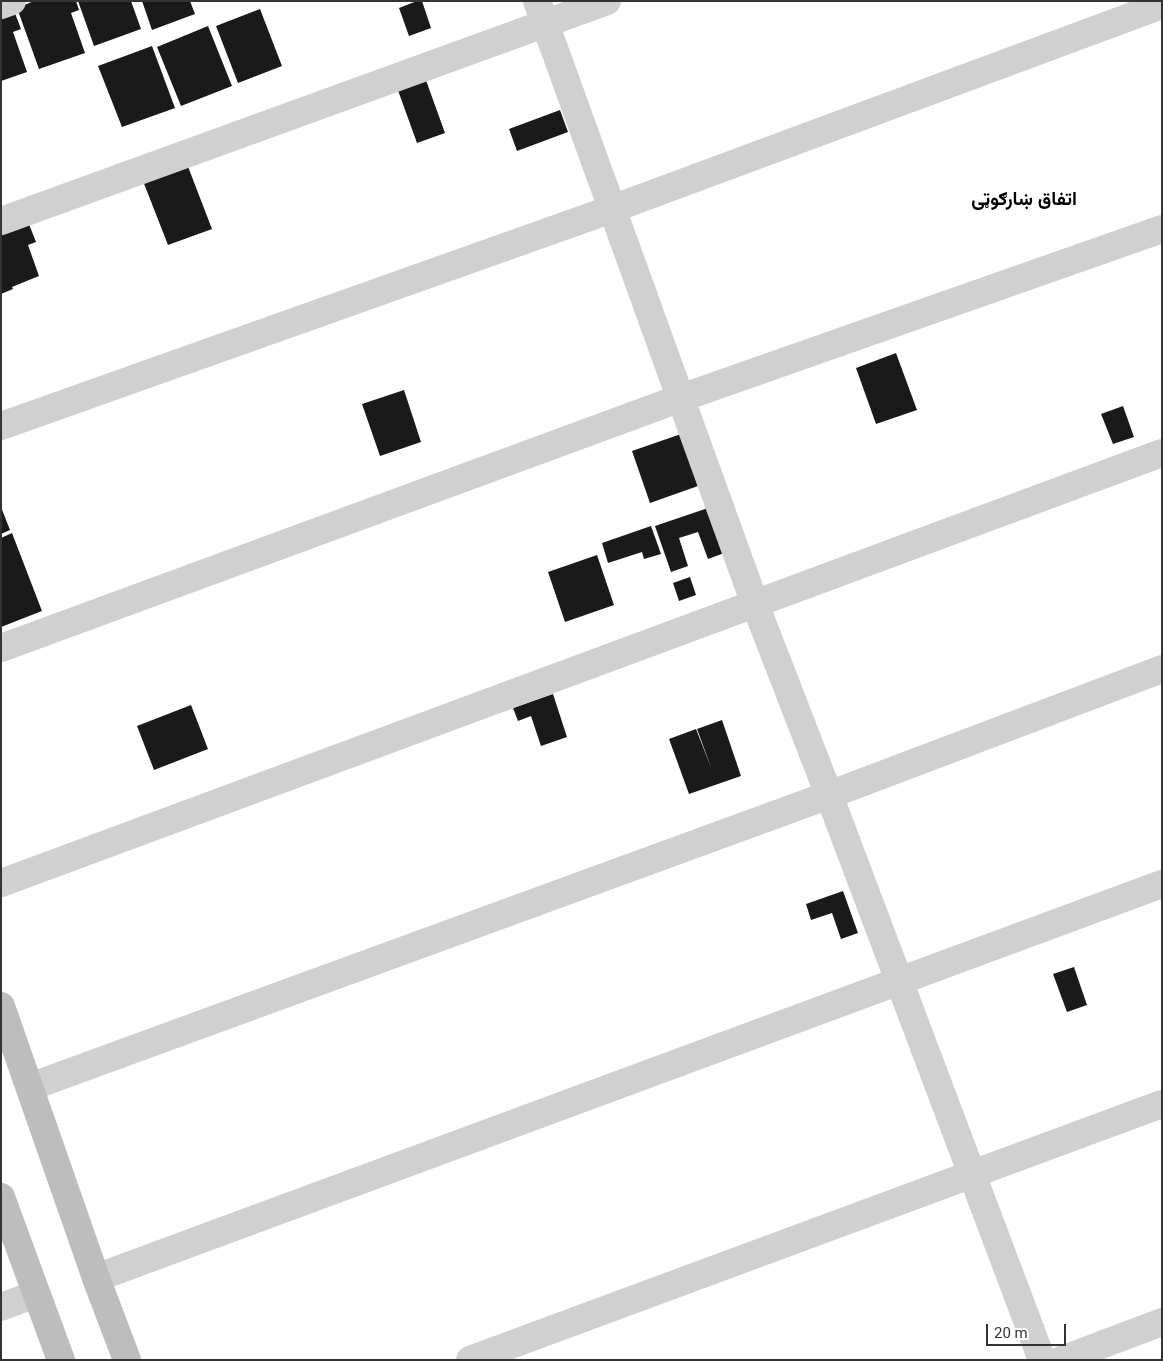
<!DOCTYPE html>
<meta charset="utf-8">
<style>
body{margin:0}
#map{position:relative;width:1163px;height:1361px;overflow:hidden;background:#fff;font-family:Roboto,sans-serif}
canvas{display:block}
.frame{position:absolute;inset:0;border:2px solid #333;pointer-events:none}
.scale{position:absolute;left:986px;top:1324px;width:80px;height:22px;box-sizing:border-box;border:2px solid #333;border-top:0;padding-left:6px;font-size:15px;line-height:18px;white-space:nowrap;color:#333;-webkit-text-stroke:4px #fff;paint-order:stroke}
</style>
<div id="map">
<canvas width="1163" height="1361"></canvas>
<div class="frame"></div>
<div class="scale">20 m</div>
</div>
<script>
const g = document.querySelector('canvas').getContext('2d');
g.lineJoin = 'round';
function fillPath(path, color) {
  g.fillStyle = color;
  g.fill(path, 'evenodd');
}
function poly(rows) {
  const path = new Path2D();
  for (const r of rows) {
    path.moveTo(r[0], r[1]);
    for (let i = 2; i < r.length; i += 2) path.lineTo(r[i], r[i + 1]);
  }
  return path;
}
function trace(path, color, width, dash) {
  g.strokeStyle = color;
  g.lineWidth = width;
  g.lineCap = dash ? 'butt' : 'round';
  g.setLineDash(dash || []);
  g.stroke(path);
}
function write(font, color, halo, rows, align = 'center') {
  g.font = font + ' Roboto,Vazirmatn,sans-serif';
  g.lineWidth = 5;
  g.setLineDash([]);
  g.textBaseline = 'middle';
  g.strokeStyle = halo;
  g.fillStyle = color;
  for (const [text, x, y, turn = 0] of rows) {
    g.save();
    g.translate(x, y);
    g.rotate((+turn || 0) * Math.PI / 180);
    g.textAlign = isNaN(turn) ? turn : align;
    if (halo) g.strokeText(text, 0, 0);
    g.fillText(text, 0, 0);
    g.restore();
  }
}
fillPath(poly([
 [34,1,76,1,79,10,71,13,85,53,39,69,17,8],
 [78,1,131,1,141,29,94,46],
 [142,1,190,1,195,14,152,30],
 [417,1,422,1,431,28,409,36,399,8],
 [13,8,21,29,13,32,27,72,1,81,1,12],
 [260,9,282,66,238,83,216,26],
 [208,26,232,86,181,106,157,47],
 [152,46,175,108,122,127,98,66],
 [423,72,445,133,417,143,395,82],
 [560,110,568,132,517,151,509,129],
 [187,164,212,229,168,245,143,181],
 [27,219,36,242,28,245,39,276,12,287,13,289,1,294,1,229],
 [896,353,917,410,876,424,856,368],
 [404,390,421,442,380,456,362,404],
 [1123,406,1134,437,1113,444,1101,414],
 [681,434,698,486,650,503,632,451],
 [1,507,10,530,1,534],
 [711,507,727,552,708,559,698,532,679,538,688,566,671,572,655,526],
 [651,526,661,554,644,559,642,552,608,563,602,543],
 [12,533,42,611,1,627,1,538],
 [597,555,614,605,565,622,548,572],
 [690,577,696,595,679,601,673,583],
 [553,694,567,737,541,746,531,716,518,721,513,708],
 [191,705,208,749,154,770,137,726],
 [722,720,741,776,689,794,669,739,696,729,712,770,697,729],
 [843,891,858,933,841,939,832,913,811,920,806,904],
 [1074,967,1087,1005,1067,1012,1053,974]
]), '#1a1a1a');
trace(poly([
 [537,1,755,604,829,795,1042,1360],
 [1,5,12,1],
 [1,221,607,1],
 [1,426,612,209,1162,5],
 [1,648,681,398,1162,229],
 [1,883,1162,453],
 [30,1087,829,795,1162,669],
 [96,1278,1162,884],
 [1,1307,36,1294],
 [470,1360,1162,1104],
 [1061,1360,1162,1322]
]), '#d0d0d0', 28);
trace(poly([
 [1,1006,96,1278,127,1360],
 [1,1197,61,1360]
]), '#bdbdbd', 28);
write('bold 19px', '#000', '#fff', [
 ["اتفاق ښارګوټی",1024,200]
]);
</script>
